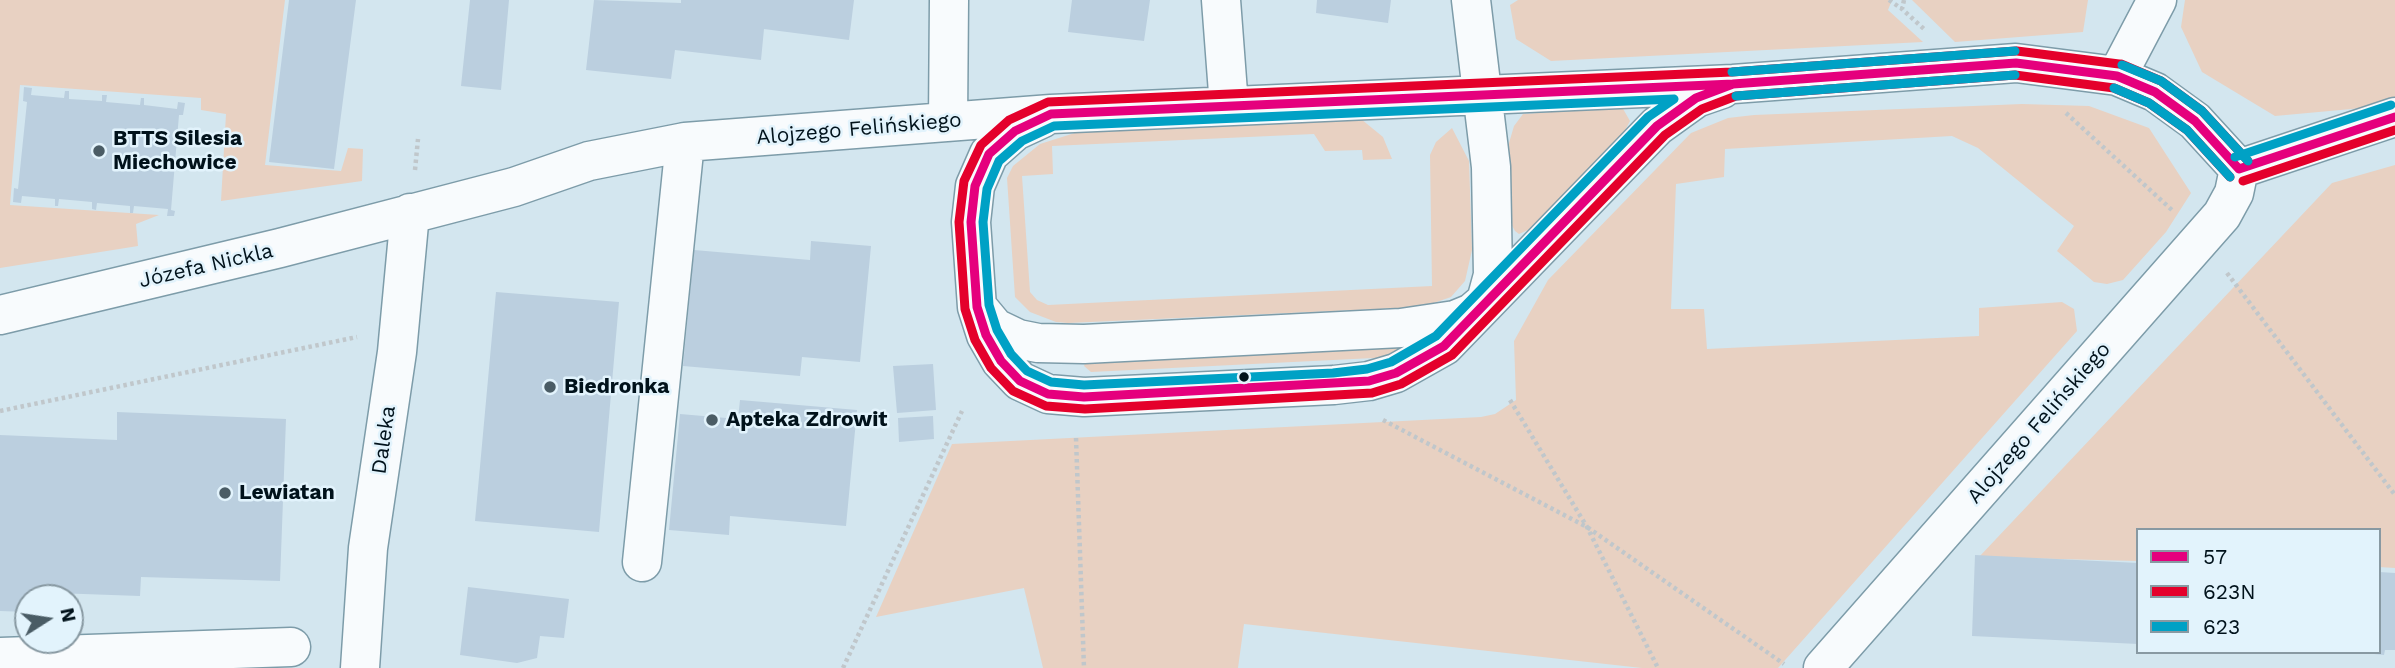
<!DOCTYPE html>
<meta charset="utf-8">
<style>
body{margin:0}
#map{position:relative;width:2395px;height:668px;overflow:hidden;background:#d3e6ef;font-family:"Work Sans",sans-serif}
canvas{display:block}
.legend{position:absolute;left:2136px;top:528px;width:245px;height:126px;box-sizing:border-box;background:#e2f3fc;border:2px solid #8899a2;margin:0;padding:9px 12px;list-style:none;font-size:21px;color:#01121b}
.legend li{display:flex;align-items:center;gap:14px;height:35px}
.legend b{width:35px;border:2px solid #8899a2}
.north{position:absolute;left:14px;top:584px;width:70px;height:70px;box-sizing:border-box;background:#e2f3fc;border:2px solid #8899a2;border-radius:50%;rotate:78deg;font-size:19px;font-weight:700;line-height:28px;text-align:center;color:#01121b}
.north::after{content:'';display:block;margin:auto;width:24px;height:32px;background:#4a5c65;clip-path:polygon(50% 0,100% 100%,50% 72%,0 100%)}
</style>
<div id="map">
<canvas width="2395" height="668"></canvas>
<ul class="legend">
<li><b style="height:9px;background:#e5007d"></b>57</li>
<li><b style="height:9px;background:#e4002b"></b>623N</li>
<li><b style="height:9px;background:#00a1c5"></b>623</li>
</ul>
<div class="north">N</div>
</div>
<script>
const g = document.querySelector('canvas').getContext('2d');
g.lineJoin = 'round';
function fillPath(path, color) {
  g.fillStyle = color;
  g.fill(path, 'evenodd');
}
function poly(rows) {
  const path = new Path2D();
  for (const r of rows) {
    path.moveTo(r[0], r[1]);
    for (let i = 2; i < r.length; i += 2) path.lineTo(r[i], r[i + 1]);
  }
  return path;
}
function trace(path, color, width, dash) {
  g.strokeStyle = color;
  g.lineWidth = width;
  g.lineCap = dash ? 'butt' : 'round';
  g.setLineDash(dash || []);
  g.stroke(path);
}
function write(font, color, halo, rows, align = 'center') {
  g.font = font + ' "Work Sans",sans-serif';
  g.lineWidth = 5;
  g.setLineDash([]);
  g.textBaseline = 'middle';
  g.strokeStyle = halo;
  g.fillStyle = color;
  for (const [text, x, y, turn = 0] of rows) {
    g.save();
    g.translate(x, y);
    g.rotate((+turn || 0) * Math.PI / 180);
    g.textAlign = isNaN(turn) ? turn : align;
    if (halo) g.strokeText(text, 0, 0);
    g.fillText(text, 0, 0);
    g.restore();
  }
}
fillPath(poly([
 [0,0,285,0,265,165,341,171,348,148,363,149,362,181,221,201,226,114,201,110,201,98,20,85,10,205,159,215,136,224,138,246,0,268],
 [1518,0,1892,0,1888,10,1923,42,1551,61,1516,39,1510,5],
 [1912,0,2088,0,2083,32,1955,42],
 [2185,0,2395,0,2395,105,2275,116,2202,72,2181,27],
 [2022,104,2089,106,2149,128,2191,193,2166,232,2123,280,2107,284,2094,282,2057,251,2074,226,1978,148,1952,136,1725,149,1724,177,1676,184,1671,309,1704,309,1707,349,1979,336,1979,308,2062,302,2074,309,2077,331,1778,668,1642,668,1244,624,1238,668,1043,668,1024,588,876,617,952,444,1481,417,1495,414,1516,400,1514,341,1548,280,1691,133,1728,118,1754,115],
 [1622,107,1630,121,1622,136,1528,230,1519,234,1515,231,1510,222,1509,143,1514,126,1523,114],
 [1361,119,1383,137,1392,159,1363,160,1362,150,1325,151,1314,134,1052,146,1053,174,1022,176,1030,292,1037,300,1048,305,1432,286,1430,155,1436,142,1452,128,1469,161,1472,250,1465,281,1451,297,1422,307,1068,323,1056,322,1030,312,1015,297,1007,178,1013,166,1040,144,1081,131],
 [2395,165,2395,568,2379,567,2379,530,2138,530,2138,561,1979,557,2332,183],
 [1399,346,1394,357,1091,372,1084,366,1086,361]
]), '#e8d1c2');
fillPath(poly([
 [289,0,356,0,334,169,269,162],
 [470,0,509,0,501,90,461,86],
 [594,0,681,3,681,0,854,0,849,40,764,29,761,60,675,50,671,79,586,70],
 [1072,0,1150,0,1144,41,1068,32],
 [1317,0,1391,0,1388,23,1316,13],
 [24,87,32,88,31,95,64,98,65,91,69,91,69,99,102,101,102,95,107,95,106,102,140,105,141,98,144,98,144,105,177,109,178,102,185,103,183,115,179,115,171,210,175,211,174,216,167,216,168,209,134,206,133,213,130,213,130,206,97,203,96,210,92,209,92,202,59,199,58,206,55,206,55,199,22,196,21,203,13,202,14,188,18,189,27,102,23,101],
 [811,241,871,246,860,362,802,357,800,376,683,366,694,250,810,260],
 [496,292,619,302,599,532,475,521],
 [933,364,936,410,897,413,893,366],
 [740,400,857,410,846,526,730,516,729,535,669,530,680,414,738,419],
 [117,412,286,419,280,581,141,577,140,596,55,593,55,598,28,598,28,612,0,611,0,435,117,440],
 [933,416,934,439,899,442,898,418],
 [1975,555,2138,563,2138,644,1972,636],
 [2379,572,2395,573,2395,650,2385,650,2384,655,2374,654,2379,652],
 [468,587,569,599,564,638,540,636,537,658,517,663,460,655]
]), '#bbcfdf');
const minor = poly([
 [1221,0,1229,106],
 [2117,76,2157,0],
 [1043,118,1015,131,989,154,975,186,971,222,977,307,986,335,1001,361,1020,381,1048,394,1084,397,1334,385,1369,381,1396,373,1444,346,1657,126,1696,98,1722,89],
 [948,122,949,0],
 [2239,169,2395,117],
 [980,310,995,328,1018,339,1038,343,1084,344,1401,328,1455,320,1472,313,1486,301,1493,275,1491,167,1471,0],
 [0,315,280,248,514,187,589,161,685,142,1051,114,1733,84,2016,63,2117,76,2155,92,2195,121,2239,169],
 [642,562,685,142],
 [0,657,291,647],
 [360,668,368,548,397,352,410,213],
 [1823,668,2222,215,2234,193,2239,169]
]);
trace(minor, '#7d9ca9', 41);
trace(poly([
 [1889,0,1902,9],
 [1904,0,1902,9,1924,29],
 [2066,113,2173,211],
 [415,170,418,139],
 [2227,273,2395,495],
 [1510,400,1587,527,1658,668],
 [0,411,357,337],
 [1383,420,1587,527,1784,664],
 [1076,438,1084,668],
 [843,668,962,411]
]), '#c0c7cb', 4.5, [3.5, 3.5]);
trace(minor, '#f8fbfd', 38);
trace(poly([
 [2016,63,2117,76],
 [2016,63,2117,76],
 [2117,76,2155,92,2195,121,2239,169],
 [1733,84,1696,98,1657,126,1444,346,1396,373,1369,381,1084,397,1048,394,1020,381,1001,361,986,335,977,307,971,222,975,186,989,154,1015,131,1051,114,1733,84],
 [1733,84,2016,63],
 [2239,169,2395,117]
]), '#e5007d', 9);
trace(poly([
 [2016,51,1732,72,1048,102,1009,120,981,145,964,181,959,222,965,309,975,340,991,368,1013,391,1046,406,1085,409,1372,393,1401,384,1452,355,1665,135,1702,109,1736,96,2015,75,2114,88,2149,103,2187,130,2230,177],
 [2017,51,2119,64],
 [2121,64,2161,81,2202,111,2248,161],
 [2243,181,2395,130]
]), '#e4002b', 9);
trace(poly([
 [2122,65,2161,81,2202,111,2248,161],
 [1732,72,2015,51],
 [2114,88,2149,103,2187,130,2230,177],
 [1736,96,2015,75],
 [1674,99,1648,117,1436,336,1391,362,1367,369,1333,373,1084,385,1051,382,1027,371,1011,354,997,330,989,305,983,222,987,189,999,161,1022,141,1054,126,1674,99],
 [2235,157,2391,105]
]), '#00a1c5', 9);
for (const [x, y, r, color] of [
 [99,151,7,"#4a5c65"],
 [1244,377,6,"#01121b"],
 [550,387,7,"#4a5c65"],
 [712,420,7,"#4a5c65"],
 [225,493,7,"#4a5c65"]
]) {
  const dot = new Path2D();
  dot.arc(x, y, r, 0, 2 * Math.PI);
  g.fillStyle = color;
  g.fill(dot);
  trace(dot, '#e2f3fc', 2.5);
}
write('21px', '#01121b', '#e2f3fc', [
 ["Alojzego Felińskiego",859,129,-5],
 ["Józefa Nickla",206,266,-13],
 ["Alojzego Felińskiego",2039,423,-49],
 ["Daleka",384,440,-82]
]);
write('bold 21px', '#01121b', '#e2f3fc', [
 ["BTTS Silesia",113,139],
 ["Miechowice",113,163],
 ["Biedronka",564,387],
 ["Apteka Zdrowit",726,420],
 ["Lewiatan",239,493]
], 'left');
</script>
